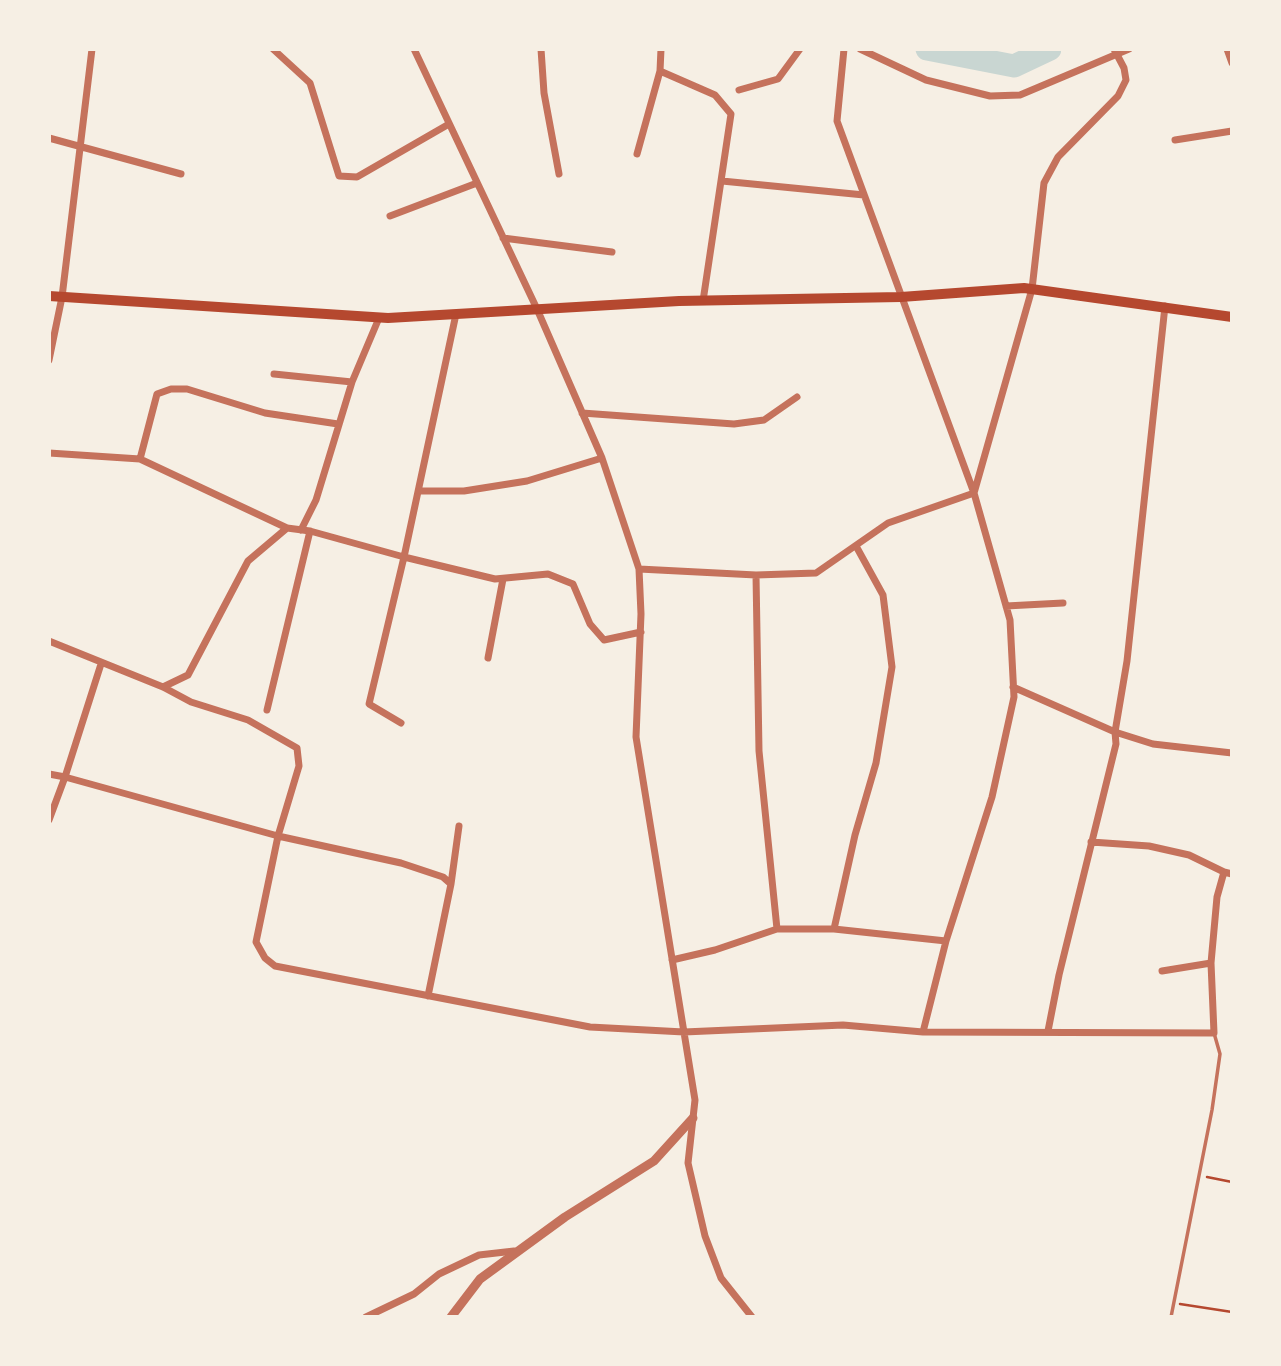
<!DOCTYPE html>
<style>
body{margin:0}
#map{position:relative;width:1281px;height:1366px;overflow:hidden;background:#f6efe4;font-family:Rubik,sans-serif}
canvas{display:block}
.frame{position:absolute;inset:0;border:51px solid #f6efe4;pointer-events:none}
</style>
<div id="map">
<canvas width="1281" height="1366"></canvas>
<div class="frame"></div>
</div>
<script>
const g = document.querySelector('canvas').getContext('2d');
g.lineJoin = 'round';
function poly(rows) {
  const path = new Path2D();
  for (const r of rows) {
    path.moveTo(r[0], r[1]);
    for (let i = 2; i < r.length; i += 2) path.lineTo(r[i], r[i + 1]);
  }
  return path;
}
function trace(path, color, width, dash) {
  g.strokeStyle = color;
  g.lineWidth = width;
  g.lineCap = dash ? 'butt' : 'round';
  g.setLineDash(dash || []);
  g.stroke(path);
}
trace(poly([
 [927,49,1014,66,1050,49]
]), '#c9d6d2', 23);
trace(poly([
 [1207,1177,1232,1182],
 [1180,1304,1232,1312]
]), '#b5482f', 2.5);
trace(poly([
 [1171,1317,1212,1110,1220,1054,1214,1033]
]), '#c5725c', 3.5);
trace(poly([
 [273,49,310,83,339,176,357,177,449,124],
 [414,49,537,309,602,458,639,569,641,614,636,737,695,1100,688,1163,705,1236,721,1278,752,1317],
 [541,49,544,93,559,174],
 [661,49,660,71,715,95,731,114,703,301],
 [860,49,926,80,990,96,1020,95,1129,49],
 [1114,49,1124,68,1126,80,1118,96,1058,157,1044,183,1032,289,974,493,1010,620,1014,697,992,797,946,941,923,1032,1214,1033,1211,963,1217,897,1224,872,1232,874],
 [1227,49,1232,63],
 [739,90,778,79,800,49],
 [49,138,181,174],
 [1175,140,1232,131],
 [637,154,660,71],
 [722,181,864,195],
 [390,216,477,183],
 [503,238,612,252],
 [49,360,62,297,92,49],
 [274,374,352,382],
 [582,413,734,424,764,420,797,397],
 [49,453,140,459,287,528,310,531,404,557,456,314],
 [140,459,157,394,171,389,187,389,265,413,338,424],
 [419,491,464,491,527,481,602,458],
 [301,530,316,500,352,382,379,318],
 [639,569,756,575,816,573,888,523,974,493,837,121,844,49],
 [756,575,759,751,777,929],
 [1006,606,1063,603],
 [49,641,163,687,191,702,248,720,297,748,299,766,278,836,256,942,265,958,275,966,590,1027,684,1032,843,1025,923,1032],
 [488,658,503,579],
 [101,664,65,777,278,836,401,863,443,877,451,884,428,996],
 [163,687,188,675,248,561,287,528],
 [1013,687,1115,732,1153,744,1232,753],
 [267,710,310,531],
 [401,723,369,704,404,557,495,579,548,574,573,584,590,624,604,640,641,632],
 [49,774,65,777,49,820],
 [1091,842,1149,846,1189,855,1224,872],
 [451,884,459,826],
 [834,929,855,835,876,763,892,667,883,595,856,546],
 [672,960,715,950,777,929,834,929,946,941],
 [1162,971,1211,963],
 [1048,1031,1059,975,1116,744,1115,732,1127,661,1165,306],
 [366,1317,414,1294,439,1274,479,1255,514,1251]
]), '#c5725c', 7);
trace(poly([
 [451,1317,480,1279,565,1217,654,1161,693,1118]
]), '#c5725c', 9);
trace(poly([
 [49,296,388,318,679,301,901,297,1024,288,1232,317]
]), '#b5482f', 10);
</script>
